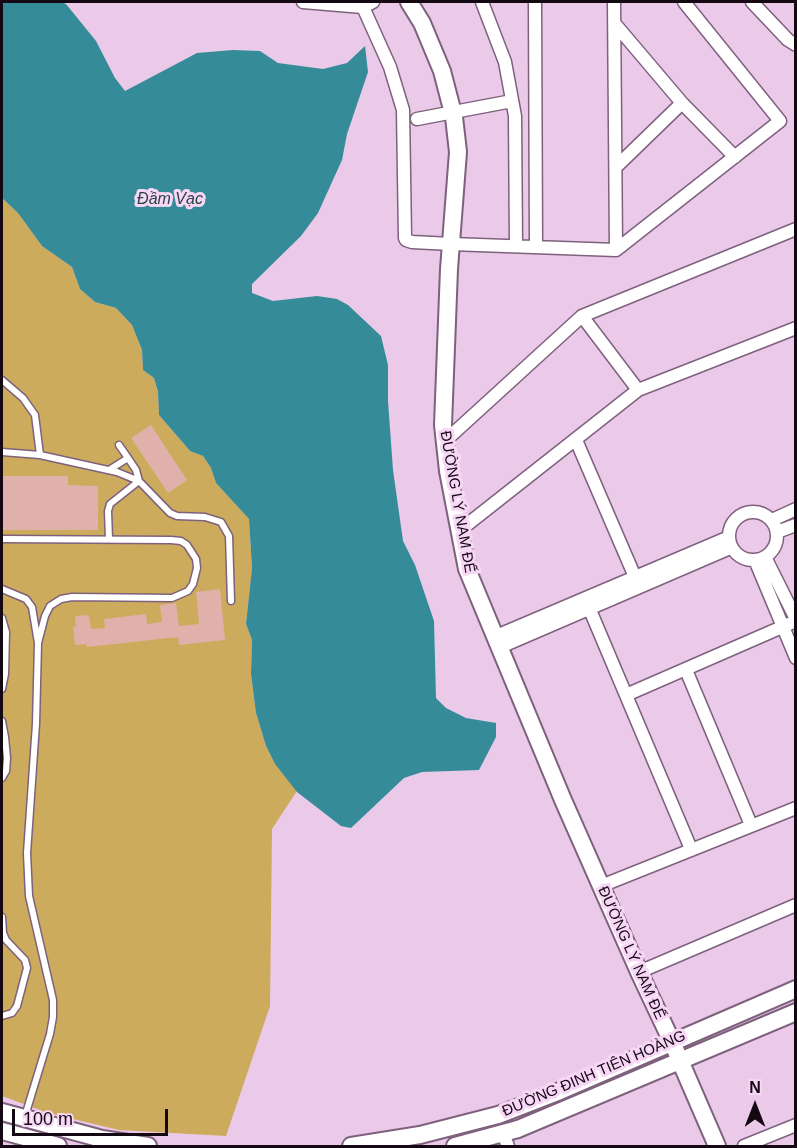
<!DOCTYPE html>
<meta charset="utf-8">
<style>
body{margin:0}
#map{position:relative;width:797px;height:1148px;overflow:hidden;background:#eac9e9;font-family:Arial,sans-serif}
canvas{display:block}
.frame{position:absolute;inset:0;border:3px solid #140913;pointer-events:none}
.north{position:absolute;left:725px;top:1076px;width:60px;height:60px;-webkit-text-stroke:4px #f8d6f6;paint-order:stroke;rotate:0deg;font-size:16px;font-weight:700;line-height:24px;text-align:center;color:#140913}
.north::after{content:'';display:block;margin:auto;width:21px;height:27px;background:#140913;clip-path:polygon(50% 0,100% 100%,50% 72%,0 100%)}
.scale{position:absolute;left:12px;top:1109px;width:156px;height:27px;box-sizing:border-box;border:3px solid #140913;border-top:0;padding-left:8px;font-size:18px;line-height:21px;white-space:nowrap;color:#140913;-webkit-text-stroke:4px #f8d6f6;paint-order:stroke}
</style>
<div id="map">
<canvas width="797" height="1148"></canvas>
<div class="frame"></div>
<div class="north">N</div>
<div class="scale">100 m</div>
</div>
<script>
const g = document.querySelector('canvas').getContext('2d');
g.lineJoin = 'round';
function fillPath(path, color) {
  g.fillStyle = color;
  g.fill(path, 'evenodd');
}
function poly(rows) {
  const path = new Path2D();
  for (const r of rows) {
    if (r.length === 3) {
      path.moveTo(r[0] + r[2], r[1]);
      path.arc(r[0], r[1], r[2], 0, 2 * Math.PI);
      continue;
    }
    path.moveTo(r[0], r[1]);
    for (let i = 2; i < r.length; i += 2) path.lineTo(r[i], r[i + 1]);
  }
  return path;
}
function trace(path, color, width, dash) {
  g.strokeStyle = color;
  g.lineWidth = width;
  g.lineCap = dash ? 'butt' : 'round';
  g.setLineDash(dash || []);
  g.stroke(path);
}
function write(font, color, halo, rows, align = 'center') {
  g.font = font + ' Arial,sans-serif';
  g.lineWidth = 6;
  g.setLineDash([]);
  g.textBaseline = 'middle';
  g.strokeStyle = halo;
  g.fillStyle = color;
  for (const [text, x, y, turn = 0] of rows) {
    g.save();
    g.translate(x, y);
    g.rotate((+turn || 0) * Math.PI / 180);
    g.textAlign = isNaN(turn) ? turn : align;
    if (halo) g.strokeText(text, 0, 0);
    g.fillText(text, 0, 0);
    g.restore();
  }
}
fillPath(poly([
 [2,198,18,213,42,246,72,267,80,289,95,302,116,308,132,325,142,350,143,370,154,378,158,392,159,415,190,451,203,456,211,468,216,483,249,519,252,568,246,624,252,640,251,674,256,713,266,746,275,764,297,791,272,829,270,1006,226,1136,119,1130,48,1113,2,1096]
]), '#ccab5c');
fillPath(poly([
 [2,2,62,2,66,4,96,41,115,78,125,91,197,53,233,50,260,51,278,63,323,69,347,63,365,46,368,72,347,134,342,160,318,213,301,236,252,284,252,293,273,301,317,296,337,299,348,305,381,336,388,365,388,401,393,470,403,541,415,565,434,621,436,698,446,708,466,718,496,723,496,737,479,770,422,772,404,778,351,828,341,826,297,792,275,764,266,746,256,713,251,674,252,640,246,624,252,568,249,519,216,483,211,468,203,456,190,451,159,415,158,392,154,378,143,370,142,350,132,325,116,308,95,302,80,289,72,267,42,246,18,213,2,198]
]), '#358c98');
fillPath(poly([
 [151,425,187,480,168,493,131,438],
 [2,476,68,476,68,485,98,486,98,530,2,530],
 [220,589,225,640,179,645,178,637,87,647,86,644,75,645,73,627,76,626,75,616,89,615,91,629,105,628,104,619,146,614,147,624,162,622,160,605,176,603,179,626,199,624,196,592]
]), '#dfb1aa');
const lane = poly([
 [2,380,23,398,35,415,40,455],
 [119,445,128,458],
 [2,452,40,455,117,472,139,481,170,513,177,516,205,517,221,522,229,536,231,601],
 [109,470,128,458,136,470,139,481,110,504,108,511,109,539],
 [2,539,171,540,181,541,187,545,196,559,197,568,193,584,188,591,172,598,72,597,61,599,50,606,45,616,38,643,32,607,26,599,2,589],
 [2,618,6,632,5,674,2,689],
 [2,721,5,737,7,758,6,771,2,778],
 [2,917,3,933,6,940,25,960,27,968,17,1006,12,1013,2,1016],
 [25,1116,50,1034,53,1017,53,1000,29,896,27,853,36,724,38,643]
]);
const street = poly([
 [303,2,363,7,373,2],
 [358,2,363,7,390,67,403,110,405,238,406,240,412,242,451,244,616,250,780,121,684,2],
 [482,2,505,62,515,116,516,246],
 [535,2,536,247],
 [614,2,616,250],
 [752,2,788,40,796,45],
 [615,24,682,103,735,157],
 [417,119,512,101],
 [616,167,682,103],
 [582,316,638,390],
 [576,440,635,577],
 [445,441,582,316,796,229],
 [753,536,24],
 [772,520,796,509],
 [459,531,638,390,796,328],
 [777,532,796,525],
 [765,557,796,619],
 [755,560,796,658],
 [590,610,691,849],
 [494,637,727,538],
 [498,648,730,548],
 [686,670,751,825],
 [626,695,796,621],
 [601,886,796,808],
 [639,972,796,905],
 [503,1134,508,1146],
 [744,1146,796,1125]
]);
const secondary = poly([
 [409,2,422,23,442,71,454,117,458,152,449,269,443,425,448,471,467,569,563,800,639,972,672,1042,717,1146],
 [2,1112,102,1139,148,1146],
 [2,1131,58,1146],
 [351,1146,420,1135,498,1115,560,1091,796,989],
 [455,1146,518,1129,796,1012]
]);
trace(lane, '#7e617d', 9);
trace(street, '#7e617d', 15);
trace(secondary, '#7e617d', 20);
trace(lane, '#fff', 6);
trace(street, '#fff', 12);
trace(secondary, '#fff', 16);
write('15px', '#140913', '#f8d6f6', [
 ["ĐƯỜNG LÝ NAM ĐẾ",457,502,80],
 ["ĐƯỜNG LÝ NAM ĐẾ",631,953,66],
 ["ĐƯỜNG ĐINH TIÊN HOÀNG",594,1074,-23]
]);
write('italic 16px', '#284448', '#f8d6f6', [
 ["Đầm Vạc",170,200]
]);
</script>
